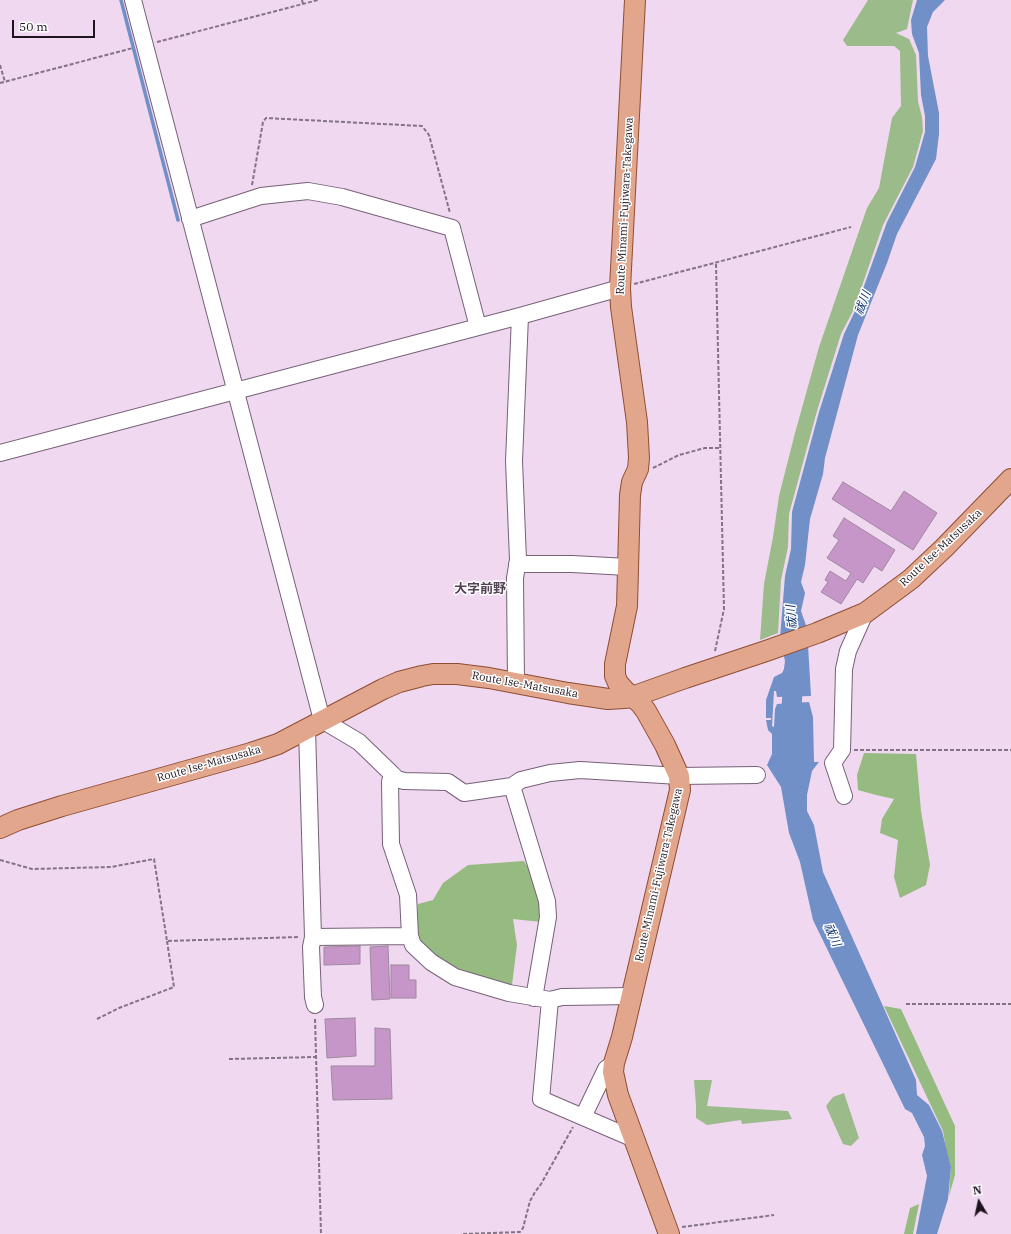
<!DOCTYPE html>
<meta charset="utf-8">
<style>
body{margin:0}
#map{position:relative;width:1011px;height:1234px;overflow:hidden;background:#f0d8f0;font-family:"IBM Plex Serif",serif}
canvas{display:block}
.north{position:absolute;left:959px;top:1182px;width:40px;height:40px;-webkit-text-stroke:3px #fff;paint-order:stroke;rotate:351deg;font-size:11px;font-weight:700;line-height:16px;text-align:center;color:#1d141d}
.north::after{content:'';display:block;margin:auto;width:14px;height:18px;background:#1d141d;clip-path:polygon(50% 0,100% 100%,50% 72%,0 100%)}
.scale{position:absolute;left:12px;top:20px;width:83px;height:18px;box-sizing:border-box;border:2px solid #1d141d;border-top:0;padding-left:5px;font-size:12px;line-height:14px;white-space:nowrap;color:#1d141d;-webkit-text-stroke:3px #fff;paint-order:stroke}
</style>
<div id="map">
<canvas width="1011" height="1234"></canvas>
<div class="north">N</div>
<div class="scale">50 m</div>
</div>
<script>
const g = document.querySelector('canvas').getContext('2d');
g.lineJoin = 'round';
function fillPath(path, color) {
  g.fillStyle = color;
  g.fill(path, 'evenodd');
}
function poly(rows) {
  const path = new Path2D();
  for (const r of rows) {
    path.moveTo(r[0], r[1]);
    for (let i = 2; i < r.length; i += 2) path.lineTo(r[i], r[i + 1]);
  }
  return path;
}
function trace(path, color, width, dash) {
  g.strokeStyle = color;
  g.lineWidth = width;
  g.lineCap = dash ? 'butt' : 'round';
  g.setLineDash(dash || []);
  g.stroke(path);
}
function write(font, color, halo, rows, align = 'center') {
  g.font = font + ' "IBM Plex Serif","Noto Sans JP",serif';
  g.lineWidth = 3;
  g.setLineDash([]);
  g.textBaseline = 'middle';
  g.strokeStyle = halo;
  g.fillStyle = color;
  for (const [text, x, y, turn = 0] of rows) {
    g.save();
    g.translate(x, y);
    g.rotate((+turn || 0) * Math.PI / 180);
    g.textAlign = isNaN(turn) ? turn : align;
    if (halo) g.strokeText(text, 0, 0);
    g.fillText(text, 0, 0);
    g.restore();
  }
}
fillPath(poly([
 [868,0,913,0,907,29,896,33,909,39,916,55,918,101,922,117,923,131,913,167,883,225,854,309,841,334,817,411,789,514,788,547,781,580,778,633,760,640,764,584,773,537,779,496,795,433,819,347,867,208,879,188,892,118,901,106,900,51,894,46,847,46,843,40],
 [694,1080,712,1080,707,1106,788,1111,792,1119,742,1124,741,1120,707,1125,696,1118,696,1105],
 [844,1093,859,1138,851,1146,843,1144,826,1106,833,1097]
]), '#9bbb8a');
fillPath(poly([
 [864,753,916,754,921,811,930,865,926,885,900,898,894,877,898,840,880,833,882,819,894,799,876,795,858,790,857,775],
 [524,861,536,881,541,922,513,919,517,945,512,985,457,972,418,942,418,904,433,900,443,883,468,865],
 [884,1006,901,1009,955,1126,955,1175,949,1196,951,1167,946,1149,943,1131],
 [919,1204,913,1234,904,1234,910,1208]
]), '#96bb81');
fillPath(poly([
 [917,0,945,0,933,12,927,27,928,56,939,113,939,134,936,159,897,234,887,263,858,335,825,458,823,474,810,519,805,565,801,582,805,593,801,611,807,628,811,696,777,697,776,691,774,691,772,726,774,727,775,709,777,704,809,702,813,717,814,762,819,762,812,771,807,795,807,811,814,825,823,872,916,1080,917,1095,929,1105,942,1131,951,1167,948,1199,937,1234,916,1234,927,1176,922,1155,925,1146,924,1137,912,1113,905,1109,813,920,800,862,789,833,781,787,767,765,772,754,772,734,768,730,766,720,771,720,771,718,766,718,766,700,774,677,782,673,784,669,785,661,780,638,785,576,791,549,792,512,819,412,844,334,855,311,887,222,915,167,925,132,925,116,921,95,919,53,912,34,911,20]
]), '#7190c7');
trace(poly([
 [121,0,178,220]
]), '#7190c7', 3.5);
trace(poly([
 [790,730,794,670]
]), '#7190c7', 20);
const building = poly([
 [843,482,891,511,904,491,937,513,913,550,832,499,843,482],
 [844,518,895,550,882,571,874,566,863,583,857,579,841,604,821,592,828,582,825,580,830,571,846,581,851,573,827,558,839,540,833,536,844,518],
 [360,946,360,964,324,965,324,947,360,946],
 [388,946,390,999,372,1000,370,947,388,946],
 [391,965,409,965,409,980,416,980,416,998,391,998,391,965],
 [355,1018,356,1056,327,1058,325,1019,355,1018],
 [375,1028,390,1029,392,1099,333,1100,331,1066,375,1066,375,1028]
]);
fillPath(building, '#c796c8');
trace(building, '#9e889e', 1);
const minor = poly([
 [133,0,322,720,359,742,392,774,390,782,391,844,408,895,410,936,413,945,431,962,455,977,509,993,550,1000,562,997,632,996],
 [190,219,261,196,308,191,342,197,452,228,478,327],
 [0,453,520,316,620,288],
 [517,564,572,564,628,567],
 [516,683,515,578,518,560,514,461,520,316],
 [307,729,313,937,311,947,313,997,315,1005],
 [392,774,397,779,404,781,448,782,464,793,512,786,521,780,550,773,580,770,679,776,757,775],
 [512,786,547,901,548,917,534,998],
 [844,796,833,763,842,750,844,669,848,651,865,613],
 [313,937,410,936],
 [550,1000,541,1099,634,1139],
 [583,1117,606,1069,614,1063]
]);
const major = poly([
 [635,0,620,288,621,307,637,422,639,458,638,469,632,482,630,495,627,606,615,664,615,676,618,683,625,691,640,703,646,711,665,745,679,776,680,790,622,1037,614,1063,613,1072,618,1095,669,1234],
 [0,828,18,820,62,806,251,753,278,744,383,689,399,682,422,676,433,674,457,674,489,678,568,693,608,699,624,698,632,697,685,678,766,651,817,633,865,613,911,579,944,548,1011,479]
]);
trace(minor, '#776177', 18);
trace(major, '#8f4d32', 22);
trace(poly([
 [302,0,303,4],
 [157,42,318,0],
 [0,65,5,82],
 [0,83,133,48],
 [252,185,263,122,266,118,422,126,429,135,450,213],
 [634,284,851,227],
 [653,468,679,455,705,448,720,448],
 [715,651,724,609,716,264],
 [854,750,1011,750],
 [0,860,32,869,111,867,154,859,167,941,299,937],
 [906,1004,1011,1004],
 [97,1019,119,1008,174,987,167,941],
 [315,1019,321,1234],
 [229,1059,316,1057],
 [682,1227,774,1215],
 [463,1234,520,1232,523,1228,530,1201,535,1192,541,1184,573,1127]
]), '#837383', 2, [4, 2]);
trace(minor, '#fff', 16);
trace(major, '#e1a68b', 20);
write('11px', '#1d141d', '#fff', [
 ["Route Minami-Fujiwara-Takegawa",625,206,-87],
 ["Route Ise-Matsusaka",941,548,-43],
 ["Route Ise-Matsusaka",525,685,10],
 ["Route Ise-Matsusaka",209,764,-16],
 ["Route Minami-Fujiwara-Takegawa",659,875,-77]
]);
write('italic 12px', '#0a2d6e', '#fff', [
 ["祓川",863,303,-69],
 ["祓川",792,617,-95],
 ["祓川",832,935,65]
]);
write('bold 13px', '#554256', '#fff', [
 ["大字前野",480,589]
]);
</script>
